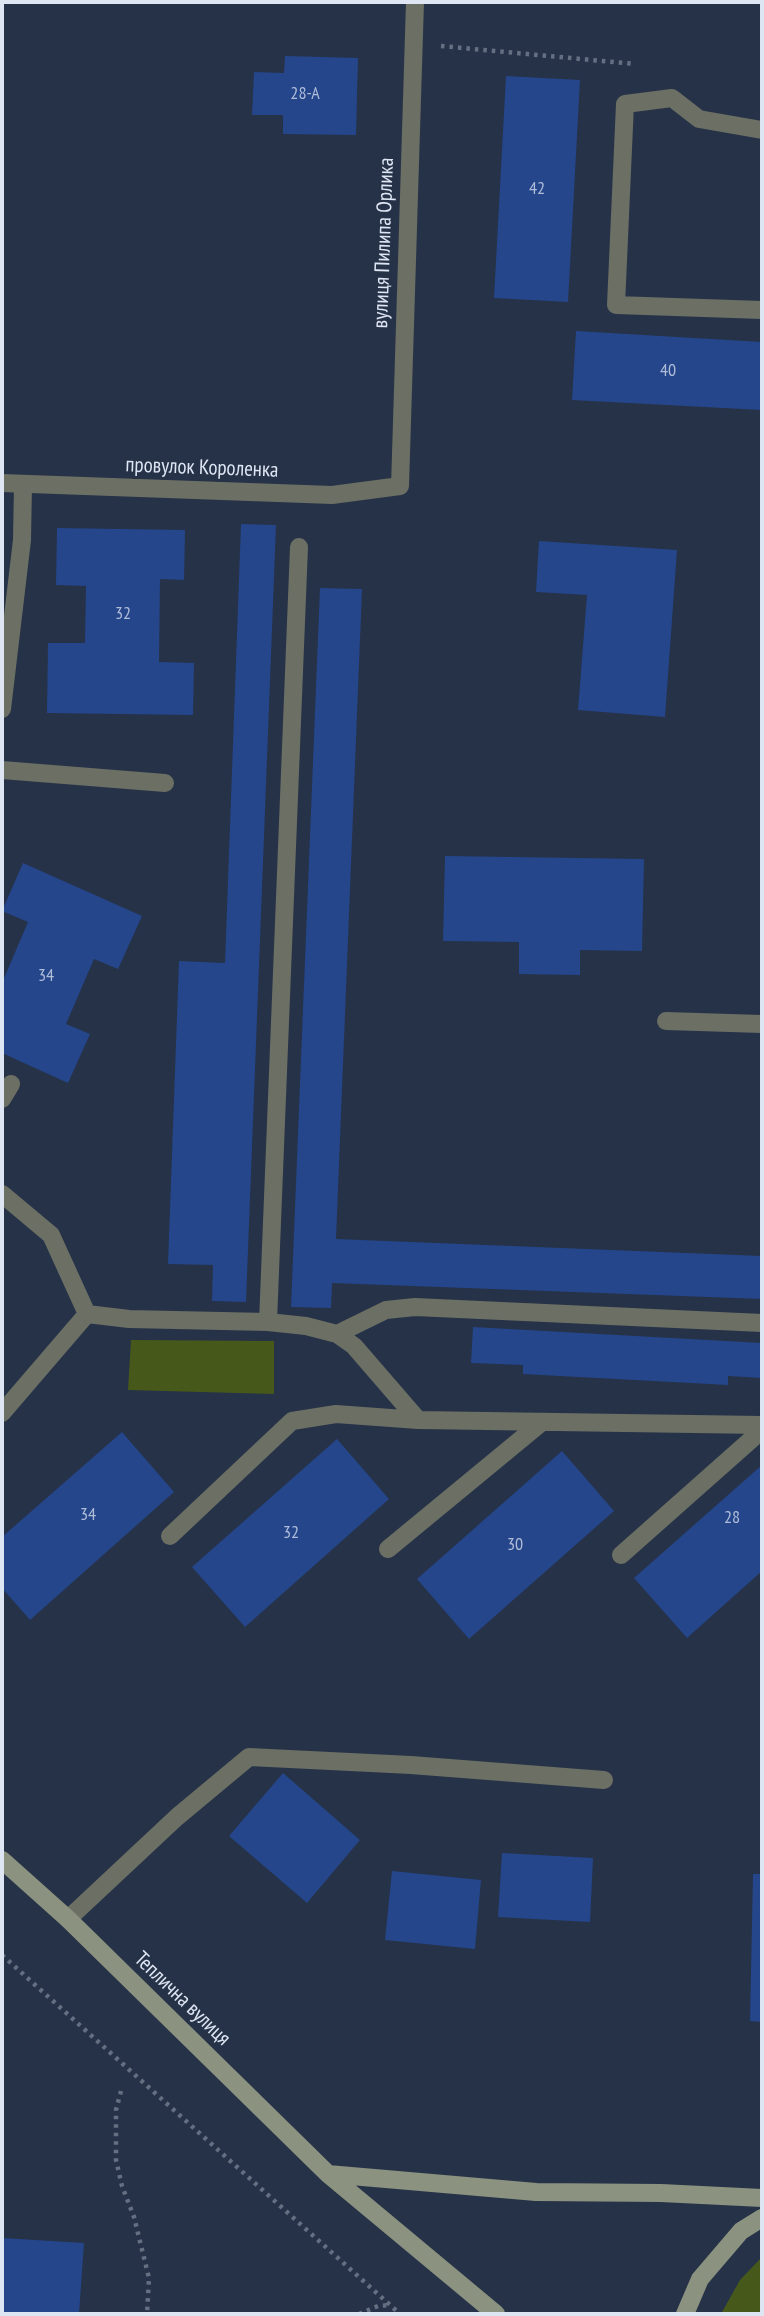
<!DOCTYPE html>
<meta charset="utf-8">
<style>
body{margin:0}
#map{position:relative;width:764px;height:2316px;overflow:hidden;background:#263247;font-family:"PT Sans Narrow",sans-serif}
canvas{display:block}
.frame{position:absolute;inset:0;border:4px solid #dee5f3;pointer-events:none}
</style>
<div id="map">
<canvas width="764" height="2316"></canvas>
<div class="frame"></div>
</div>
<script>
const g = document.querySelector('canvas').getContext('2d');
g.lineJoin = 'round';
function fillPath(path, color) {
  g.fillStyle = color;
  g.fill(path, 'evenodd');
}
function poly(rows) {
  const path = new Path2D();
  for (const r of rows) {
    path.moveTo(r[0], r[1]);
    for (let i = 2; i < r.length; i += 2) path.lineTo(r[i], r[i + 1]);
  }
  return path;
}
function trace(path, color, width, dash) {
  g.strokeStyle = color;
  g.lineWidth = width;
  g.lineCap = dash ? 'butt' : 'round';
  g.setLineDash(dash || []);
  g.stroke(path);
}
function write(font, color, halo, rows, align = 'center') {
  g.font = font + ' "PT Sans Narrow",sans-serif';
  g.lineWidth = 6;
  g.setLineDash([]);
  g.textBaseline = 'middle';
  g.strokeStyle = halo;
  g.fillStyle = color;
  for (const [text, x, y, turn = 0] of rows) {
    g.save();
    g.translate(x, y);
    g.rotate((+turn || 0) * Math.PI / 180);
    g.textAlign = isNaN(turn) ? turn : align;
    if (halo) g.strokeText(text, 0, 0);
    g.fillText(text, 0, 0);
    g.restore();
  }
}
fillPath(poly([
 [131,1340,274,1341,274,1394,128,1390],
 [762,2257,762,2314,721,2314,740,2280]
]), '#47591a');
fillPath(poly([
 [285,56,358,58,356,135,283,134,283,115,252,115,254,72,284,73],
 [506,76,580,80,568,302,494,298],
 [576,331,762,342,762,410,572,400],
 [241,524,276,525,246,1302,212,1301,213,1265,168,1264,179,961,225,963],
 [57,528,185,530,184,580,160,579,159,662,194,663,193,715,47,713,48,643,85,643,86,586,56,585],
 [539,541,677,550,665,717,578,710,587,595,536,592],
 [320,588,362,589,336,1239,762,1256,762,1299,332,1283,331,1308,291,1307],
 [445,856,644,859,642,951,580,950,580,975,519,974,519,942,443,941],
 [23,863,142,916,118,969,94,959,66,1024,90,1034,68,1083,2,1053,2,983,28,922,2,911],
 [473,1327,762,1343,762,1378,728,1376,728,1385,523,1374,523,1365,471,1363],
 [122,1432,174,1492,30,1620,2,1588,2,1537],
 [337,1439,389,1499,245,1627,192,1567],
 [562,1451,614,1511,469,1639,417,1579],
 [762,1465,762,1571,687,1638,634,1578],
 [283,1773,360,1840,307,1903,229,1836],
 [502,1853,593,1858,590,1922,498,1917],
 [392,1871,481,1880,475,1949,385,1940],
 [753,1874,762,1874,762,2022,750,2021],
 [2,2238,84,2243,79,2314,2,2314]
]), '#25468b');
trace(poly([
 [441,46,635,64],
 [2,1955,400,2314],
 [121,2091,116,2110,116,2160,122,2186,134,2217,149,2278,147,2314],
 [359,2314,378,2306,391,2305]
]), '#656f82', 4.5, [3.5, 5]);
trace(poly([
 [762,130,699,119,672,98,625,104,616,305,762,310],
 [2,709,22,540,23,485],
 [2,770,165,783],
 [2,1099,11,1084],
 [2,1194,51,1235,87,1314,129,1319,268,1322,306,1326,337,1334,354,1346,418,1420,762,1425],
 [268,1322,299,547],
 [337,1334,386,1310,415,1307,762,1323],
 [2,1413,87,1314],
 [170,1536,292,1421,336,1414,418,1420],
 [388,1549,542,1422],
 [621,1555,762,1430],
 [68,1919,177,1817,249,1757,411,1765,604,1780]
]), '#6b6f64', 18);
trace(poly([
 [2,483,332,495,400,486,415,2],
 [666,1021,762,1024]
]), '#6b6f64', 18);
trace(poly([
 [2,1860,68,1919,328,2174,496,2314],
 [328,2174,536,2192,661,2193,762,2198],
 [685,2314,700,2279,741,2231,762,2218]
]), '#8b927f', 18);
write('18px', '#b0bdd9', null, [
 ["28-А",305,94],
 ["42",537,189],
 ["40",668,371],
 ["32",123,614],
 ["34",46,976],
 ["34",88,1515],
 ["28",732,1518],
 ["32",291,1533],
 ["30",515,1545]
]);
write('21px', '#dee5f3', '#263247', [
 ["вулиця Пилипа Орлика",384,243,-88],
 ["провулок Короленка",202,468,2],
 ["Теплична вулиця",182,1999,44]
]);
</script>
